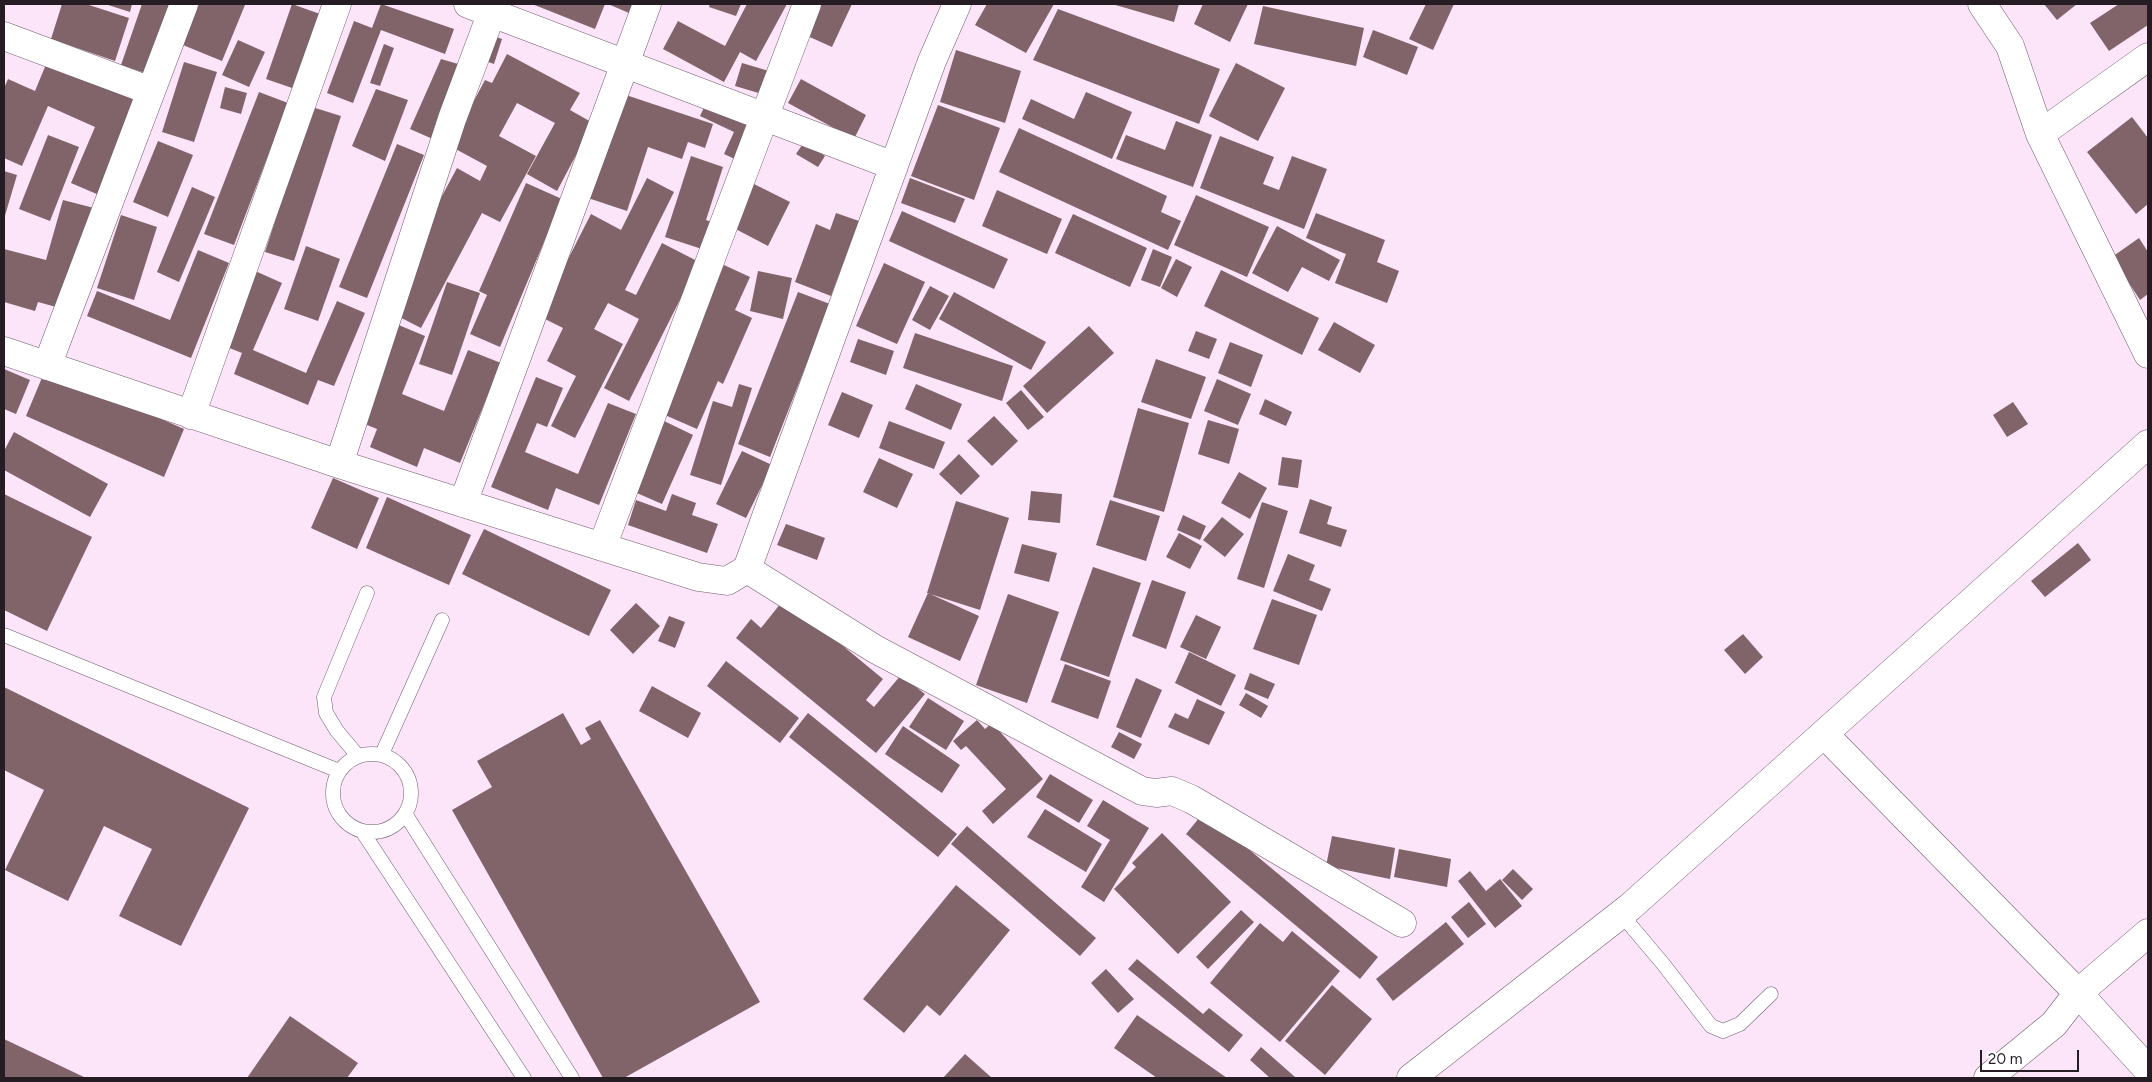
<!DOCTYPE html>
<style>
body{margin:0}
#map{position:relative;width:2152px;height:1082px;overflow:hidden;background:#fce4f9;font-family:Figtree,sans-serif}
canvas{display:block}
.frame{position:absolute;inset:0;border:5px solid #251c24;pointer-events:none}
.scale{position:absolute;left:1980px;top:1050px;width:99px;height:22px;box-sizing:border-box;border:2px solid #251c24;border-top:0;padding-left:6px;font-size:15px;line-height:18px;white-space:nowrap;color:#251c24;-webkit-text-stroke:4px #fff;paint-order:stroke}
</style>
<div id="map">
<canvas width="2152" height="1082"></canvas>
<div class="frame"></div>
<div class="scale">20 m</div>
</div>
<script>
const g = document.querySelector('canvas').getContext('2d');
g.lineJoin = 'round';
function fillPath(path, color) {
  g.fillStyle = color;
  g.fill(path, 'evenodd');
}
function poly(rows) {
  const path = new Path2D();
  for (const r of rows) {
    if (r.length === 3) {
      path.moveTo(r[0] + r[2], r[1]);
      path.arc(r[0], r[1], r[2], 0, 2 * Math.PI);
      continue;
    }
    path.moveTo(r[0], r[1]);
    for (let i = 2; i < r.length; i += 2) path.lineTo(r[i], r[i + 1]);
  }
  return path;
}
function trace(path, color, width, dash) {
  g.strokeStyle = color;
  g.lineWidth = width;
  g.lineCap = dash ? 'butt' : 'round';
  g.setLineDash(dash || []);
  g.stroke(path);
}
fillPath(poly([
 [62,4,86,4,129,18,115,61,51,39],
 [105,4,132,4,130,12],
 [142,4,170,4,145,73,121,65],
 [199,4,245,5,222,61,183,45],
 [292,4,320,14,295,89,266,79],
 [381,4,454,29,445,54,381,30,353,103,327,93,354,21,372,28],
 [532,4,605,4,595,29],
 [608,4,633,4,629,13],
 [710,4,741,4,736,16,709,7],
 [747,4,787,4,756,61,740,52,724,82,663,49,678,21,725,46],
 [817,4,852,4,832,47,803,34],
 [987,4,1054,4,1026,53,975,25],
 [1112,4,1179,4,1174,22],
 [1203,4,1248,4,1230,42,1194,24],
 [1426,4,1454,4,1433,50,1409,39],
 [2044,4,2077,4,2057,20],
 [2119,4,2148,4,2148,25,2109,51,2090,23],
 [1263,6,1364,28,1356,66,1254,44],
 [1058,9,1220,69,1199,124,1033,60],
 [1373,30,1418,47,1407,75,1363,57],
 [489,34,502,39,494,64,480,59],
 [238,40,265,52,249,87,222,75],
 [384,44,394,48,380,86,370,83],
 [956,50,1021,71,1005,123,940,102],
 [507,54,580,93,570,110,593,123,557,191,527,174,555,123,517,103,499,136,536,156,500,222,482,213,421,328,382,308,457,168,480,181,487,166,450,146,485,80,492,83],
 [441,59,465,66,435,140,410,129],
 [47,62,139,102,99,195,71,183,95,127,48,106,22,166,4,158,4,88,8,79,35,91],
 [184,62,217,72,194,142,162,132],
 [742,63,769,71,762,94,735,86],
 [1236,63,1285,88,1258,141,1209,116],
 [801,79,866,115,854,139,788,103],
 [225,87,247,93,241,114,220,108],
 [376,89,408,100,385,161,352,146],
 [259,92,288,103,234,245,204,234],
 [1086,92,1132,112,1112,159,1022,119,1031,99,1074,119],
 [620,93,713,124,705,148,688,142,682,159,648,147,627,211,588,198],
 [709,97,758,120,739,161,724,154,734,132,700,116],
 [938,105,1000,128,974,200,911,176],
 [312,107,341,116,294,261,265,252],
 [2132,117,2148,138,2148,204,2136,214,2087,152],
 [1176,121,1212,135,1193,187,1116,159,1126,135,1165,150],
 [1019,128,1167,196,1161,212,1181,221,1168,250,999,172],
 [48,135,79,147,50,221,19,209],
 [1220,136,1274,157,1263,184,1279,190,1292,156,1327,169,1304,229,1200,188],
 [158,141,193,155,168,217,133,202],
 [804,142,825,156,818,167,796,154],
 [397,144,424,155,367,298,339,287],
 [691,156,723,167,706,220,717,224,708,251,665,237],
 [4,171,17,175,4,219],
 [647,178,674,192,625,290,636,295,662,243,699,262,629,401,604,388,639,319,608,303,594,329,623,344,575,438,551,426,576,376,547,361,563,328,539,316,591,214,621,230],
 [910,178,965,199,955,223,901,203],
 [750,182,790,202,768,246,728,225],
 [526,183,562,199,500,347,470,334,487,295,479,291],
 [192,187,215,197,179,282,157,272],
 [997,190,1062,219,1047,254,982,226],
 [1196,195,1269,227,1247,277,1174,245],
 [63,200,94,208,78,313,38,302,35,311,4,302,4,249,46,260],
 [902,211,1008,259,994,289,889,241],
 [836,213,859,221,831,296,795,282,816,224,830,230],
 [1316,213,1385,240,1377,262,1399,271,1387,303,1335,283,1346,254,1306,238],
 [1073,214,1147,248,1130,287,1055,253],
 [121,215,157,227,134,300,97,288],
 [1277,226,1340,260,1329,281,1302,267,1288,292,1252,273],
 [2139,238,2148,252,2148,294,2140,300,2112,257],
 [306,246,340,259,318,321,284,309],
 [1153,249,1172,257,1160,287,1141,280],
 [198,250,229,263,191,358,87,316,97,291,170,320],
 [1176,259,1192,267,1177,297,1161,288],
 [884,263,925,282,897,344,856,326],
 [724,265,750,277,735,310,752,318,723,384,718,381,697,429,658,412],
 [253,270,282,283,253,350,306,373,337,301,365,313,334,386,318,380,308,405,234,374,242,353,222,345],
 [1221,270,1319,318,1302,355,1204,306],
 [758,271,792,278,783,319,750,311],
 [447,282,480,293,452,375,419,364],
 [930,286,949,296,930,330,912,320],
 [798,292,830,304,770,457,738,444],
 [954,292,1046,342,1031,370,939,319],
 [389,321,425,336,402,394,444,411,468,350,501,363,460,463,424,448,417,467,370,447,377,429,350,418],
 [1334,322,1375,345,1360,373,1318,350],
 [1089,326,1114,353,1047,413,1023,386],
 [1196,331,1217,339,1209,359,1188,351],
 [915,333,1013,366,1002,401,903,368],
 [858,339,894,351,886,375,850,362],
 [1230,342,1263,355,1251,387,1218,373],
 [1156,359,1206,377,1191,419,1141,402],
 [46,368,184,429,164,477,26,416],
 [4,369,30,380,16,414,4,409],
 [536,377,563,388,547,427,537,423,525,452,578,474,608,403,636,414,599,505,556,488,548,510,491,487],
 [1217,379,1251,394,1238,425,1204,411],
 [739,384,752,388,721,485,690,475,713,401,732,407],
 [916,384,962,404,951,430,905,409],
 [1021,390,1044,417,1028,430,1006,403],
 [842,392,873,405,859,438,828,425],
 [1265,399,1292,412,1286,426,1259,414],
 [2013,402,2028,424,2007,437,1993,415],
 [1138,408,1189,423,1164,512,1113,497],
 [994,416,1018,441,992,466,967,441],
 [662,420,693,435,662,504,630,490],
 [1208,420,1239,429,1229,464,1198,454],
 [889,421,945,442,934,469,879,448],
 [14,432,108,484,90,517,4,470,4,451],
 [742,451,772,465,746,518,716,504],
 [959,454,980,476,961,495,939,474],
 [1282,457,1302,460,1298,488,1278,485],
 [879,458,913,474,897,508,863,492],
 [1239,472,1267,488,1250,519,1221,503],
 [333,478,379,498,357,549,311,528],
 [1031,491,1062,494,1060,523,1028,520],
 [4,494,92,537,47,631,4,610],
 [672,494,696,503,692,515,718,524,707,553,628,525,636,500,666,511],
 [387,497,471,535,449,585,366,548],
 [1310,499,1332,507,1327,524,1347,530,1341,547,1299,533],
 [1110,500,1160,516,1146,561,1096,545],
 [956,501,1009,518,980,610,927,593],
 [1262,502,1288,511,1264,588,1237,579],
 [1183,515,1206,526,1200,540,1177,530],
 [1222,517,1244,534,1225,557,1203,540],
 [786,524,825,538,817,560,777,545],
 [484,529,611,590,589,636,462,574],
 [1179,533,1202,546,1190,569,1166,557],
 [2078,543,2091,560,2045,597,2031,581],
 [1022,544,1057,553,1049,582,1014,573],
 [1288,554,1315,565,1309,580,1331,589,1322,611,1273,591],
 [1093,567,1141,583,1109,677,1060,660],
 [1152,580,1186,592,1166,649,1132,636],
 [928,593,979,616,960,661,908,637],
 [1008,594,1059,612,1027,703,976,685],
 [785,598,883,679,866,700,874,707,901,675,925,694,876,753,736,638,751,619,761,628],
 [1272,599,1317,615,1299,665,1253,649],
 [636,603,660,626,633,654,610,630],
 [1196,615,1221,627,1206,659,1180,647],
 [669,616,685,622,675,648,658,641],
 [1743,634,1763,657,1745,674,1724,650],
 [1189,652,1236,675,1221,706,1175,683],
 [726,661,799,718,780,743,707,686],
 [1065,664,1111,681,1098,719,1051,702],
 [1250,673,1275,684,1268,699,1244,689],
 [1136,678,1162,690,1141,738,1116,727],
 [652,686,701,713,688,738,639,711],
 [4,687,249,808,181,946,119,916,152,849,104,826,68,901,5,870,44,790,4,770],
 [1246,693,1268,706,1261,718,1239,705],
 [928,698,964,721,946,750,909,727],
 [1197,699,1225,712,1209,745,1168,727,1175,713,1188,719],
 [563,713,581,745,591,739,585,728,600,720,760,1002,624,1078,603,1078,452,810,492,787,477,761],
 [808,713,957,834,938,857,789,737],
 [977,720,985,729,992,723,1043,779,993,824,982,811,1006,789,966,746,961,750,953,741],
 [903,726,960,765,942,793,885,754],
 [1119,732,1142,744,1134,759,1111,747],
 [1050,774,1093,800,1079,823,1036,797],
 [1103,800,1149,828,1104,902,1081,887,1110,840,1087,826],
 [1045,809,1102,844,1086,872,1027,837],
 [1204,812,1378,957,1360,979,1186,834],
 [967,826,1096,938,1080,956,951,844],
 [1162,833,1231,902,1178,954,1114,889,1136,867,1132,863],
 [1332,836,1395,848,1390,879,1326,866],
 [1399,849,1451,859,1447,887,1394,877],
 [1513,869,1533,889,1522,900,1502,880],
 [1470,871,1486,891,1500,879,1522,906,1495,928,1458,881],
 [956,885,1010,930,940,1016,927,1005,904,1033,863,999],
 [1469,902,1486,924,1468,938,1451,917],
 [1241,910,1254,922,1208,969,1196,957],
 [1446,922,1464,944,1393,1001,1376,979],
 [1260,923,1283,942,1292,931,1340,971,1280,1042,1210,983],
 [1137,959,1203,1014,1209,1008,1243,1035,1229,1052,1128,969],
 [1106,969,1134,999,1118,1013,1091,983],
 [1332,985,1372,1019,1325,1075,1285,1041],
 [1137,1015,1227,1078,1157,1078,1114,1048],
 [290,1016,358,1063,347,1078,247,1078],
 [4,1039,86,1078,4,1078],
 [1261,1047,1295,1077,1294,1078,1270,1078,1250,1060],
 [965,1054,992,1078,943,1078]
]), '#80646a');
const service = poly([
 [4,635,339,771],
 [382,754,442,620],
 [372,793,39],
 [358,756,337,731,326,713,324,697,367,593],
 [406,815,572,1078],
 [362,831,524,1078],
 [1621,914,1664,965,1711,1026,1723,1031,1740,1024,1771,994]
]);
const minor = poly([
 [468,4,894,166],
 [1982,4,2010,46,2040,134,2148,354],
 [4,36,151,91],
 [2040,134,2148,57],
 [4,351,339,464,698,577,727,581,747,569,932,61,957,4],
 [47,366,184,4],
 [191,415,337,4],
 [339,464,452,119,495,4],
 [463,503,647,4],
 [602,547,807,4],
 [747,569,875,649,1142,791,1156,793,1172,791,1191,799,1402,923],
 [1824,734,2078,993,2148,1070],
 [1411,1078,1630,907,2148,444],
 [1988,1078,2054,1024,2078,993,2148,933]
]);
trace(service, '#705c6e', 15);
trace(minor, '#705c6e', 29);
trace(service, '#fff', 14);
trace(minor, '#fff', 28);
</script>
